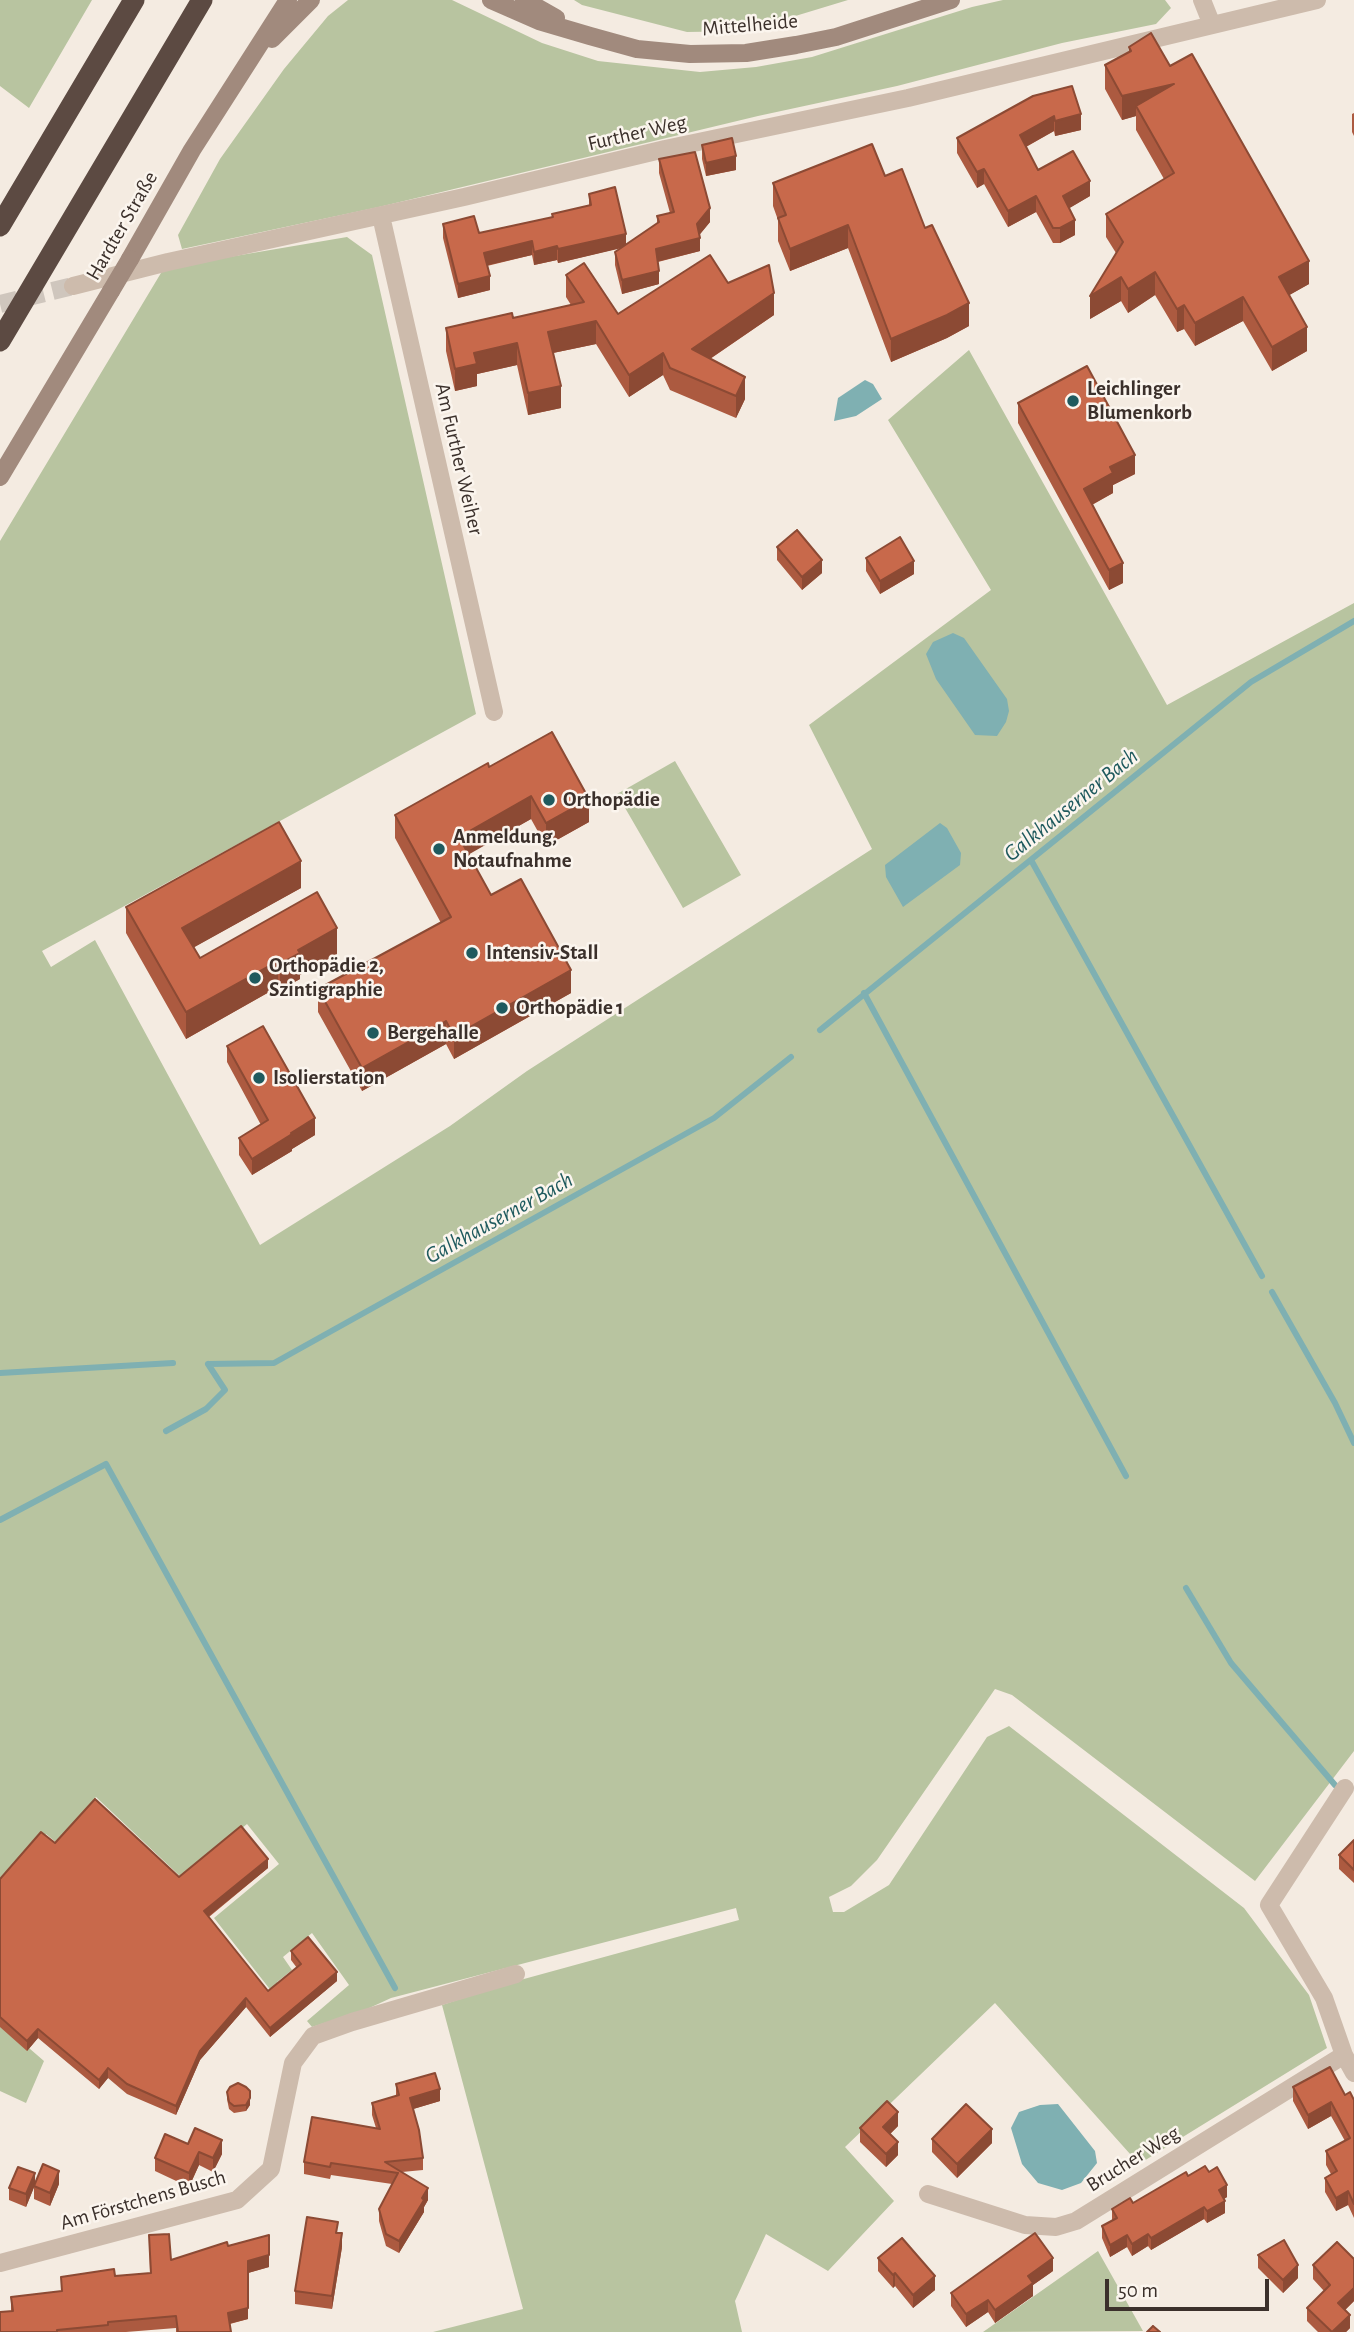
<!DOCTYPE html>
<meta charset="utf-8">
<style>
body{margin:0}
#map{position:relative;width:1354px;height:2332px;overflow:hidden;background:#f4ebe1;font-family:"Alegreya Sans",sans-serif}
canvas{display:block}
.scale{position:absolute;left:1105px;top:2279px;width:164px;height:32px;box-sizing:border-box;border:4px solid #3b302b;border-top:0;padding-left:9px;font-size:21px;line-height:24px;white-space:nowrap;color:#3b302b;-webkit-text-stroke:5px #fbf5ee;paint-order:stroke}
</style>
<div id="map">
<canvas width="1354" height="2332"></canvas>
<div class="scale">50 m</div>
</div>
<script>
const g = document.querySelector('canvas').getContext('2d');
g.lineJoin = 'round';
function fillPath(path, color) {
  g.fillStyle = color;
  g.fill(path, 'evenodd');
}
function poly(rows) {
  const path = new Path2D();
  for (const r of rows) {
    path.moveTo(r[0], r[1]);
    for (let i = 2; i < r.length; i += 2) path.lineTo(r[i], r[i + 1]);
  }
  return path;
}
function trace(path, color, width, dash) {
  g.strokeStyle = color;
  g.lineWidth = width;
  g.lineCap = dash ? 'butt' : 'round';
  g.setLineDash(dash || []);
  g.stroke(path);
}
function write(font, color, halo, rows, align = 'center') {
  g.font = font + ' "Alegreya Sans",sans-serif';
  g.lineWidth = 5;
  g.setLineDash([]);
  g.textBaseline = 'middle';
  g.strokeStyle = halo;
  g.fillStyle = color;
  for (const [text, x, y, turn = 0] of rows) {
    g.save();
    g.translate(x, y);
    g.rotate((+turn || 0) * Math.PI / 180);
    g.textAlign = isNaN(turn) ? turn : align;
    if (halo) g.strokeText(text, 0, 0);
    g.fillText(text, 0, 0);
    g.restore();
  }
}
fillPath(poly([
 [0,0,92,0,29,108,0,86],
 [348,0,452,0,542,43,598,61,700,72,756,67,812,57,972,7,1003,0,1165,0,1171,8,1156,24,1062,43,897,86,758,116,379,207,182,249,178,235,220,159,284,69,328,16],
 [574,0,848,0,746,31,687,32,582,5],
 [347,237,372,255,476,714,42,951,51,967,95,940,260,1245,450,1126,527,1071,872,849,809,725,991,590,888,420,969,350,1167,705,1354,603,1354,1751,1255,1881,1012,1695,995,1689,877,1860,851,1886,829,1897,833,1912,844,1912,889,1885,987,1737,1009,1726,1244,1908,1309,1995,1327,2048,1139,2164,995,2003,845,2147,894,2201,828,2271,766,2234,735,2301,742,2332,433,2332,523,2309,442,2005,513,1982,739,1920,736,1908,391,1998,365,2010,312,2027,307,2021,349,1985,312,1933,283,1957,292,1970,277,1982,283,1993,276,1997,214,1918,279,1864,247,1824,182,1878,96,1797,57,1843,46,1834,0,1889,0,541,164,268],
 [675,761,741,875,683,908,617,794],
 [0,2023,44,2061,26,2103,0,2091],
 [1098,2251,1143,2331,983,2332]
]), '#b8c4a0');
fillPath(poly([
 [865,380,873,384,882,399,856,416,834,421,838,398],
 [953,633,964,638,1007,699,1009,711,1006,722,997,736,975,735,936,679,926,654,933,642],
 [940,823,947,828,961,853,960,865,903,907,886,877,885,865],
 [1058,2104,1095,2151,1097,2163,1081,2183,1062,2190,1038,2183,1022,2164,1011,2128,1019,2112,1040,2105]
]), '#7fb0b2');
trace(poly([
 [1031,860,1262,1276],
 [864,993,1126,1476],
 [820,1030,1251,682,1354,621],
 [1272,1292,1335,1403,1354,1443],
 [208,1364,274,1363,714,1118,791,1057],
 [0,1373,173,1363],
 [166,1431,206,1409,225,1390,208,1364],
 [0,1520,106,1464,395,1988],
 [1186,1588,1231,1663,1335,1785]
]), '#7fb0b2', 6);
trace(poly([
 [0,304,73,286]
]), '#cfc6bd', 18, [18, 9]);
trace(poly([
 [1202,0,1212,25],
 [381,216,494,712],
 [73,286,168,262,464,197,665,149,908,98,1317,0],
 [1344,2055,1324,1998,1269,1905,1345,1788],
 [928,2194,1025,2225,1056,2227,1076,2221,1344,2055,1354,2073],
 [0,2263,237,2200,271,2169,293,2063,313,2036,352,2022,516,1974]
]), '#cdbbac', 18);
trace(poly([
 [491,0,539,21,590,36,637,49,690,54,746,53,796,45,836,37,951,0],
 [524,0,556,18],
 [272,39,311,0],
 [130,259,192,150,288,0],
 [0,477,111,291]
]), '#a18a7d', 18);
trace(poly([
 [0,226,134,0],
 [0,341,202,0]
]), '#5c4a42', 21);
trace(poly([
 [111,291,130,259]
]), '#a18a7d', 18);
fillPath(poly([
 [1129,47,1170,66,1309,284,1289,295,1307,351,1272,371,1243,321,1195,346,1184,329,1177,332,1155,295,1128,313,1121,301,1090,319,1116,253,1106,237,1106,214,1164,179,1136,130,1136,116,1122,120,1105,89,1105,65,1129,52],
 [1072,86,1081,130,1055,136,1054,131,1026,147,1038,170,1090,196,1069,208,1075,235,1060,243,1053,243,1036,212,1008,227,984,184,977,188,957,153,957,138],
 [1354,113,1354,136,1352,132,1352,114],
 [702,145,736,170,706,176,702,159],
 [659,159,710,222,699,235,700,251,658,262,659,284,622,294,615,265,615,252,620,248,558,263,557,260,534,265,532,255,487,266,490,290,458,298,443,238,443,224,479,233,552,217,589,205,589,194,626,244,657,224,657,216,670,213,659,173],
 [885,176,925,228,969,326,947,338,891,362,848,248,790,271,778,241,778,220,773,206,773,183],
 [566,275,618,314,728,283,774,315,710,359,745,399,736,418,670,390,663,375,629,397,596,344,553,353,561,408,528,415,517,365,477,374,477,386,455,391,446,351,446,328,513,318,571,305,566,297],
 [1018,403,1135,474,1113,485,1113,493,1092,505,1123,583,1109,590,1018,423],
 [777,547,822,573,802,590,777,560],
 [866,558,914,574,880,594,866,571],
 [489,767,589,822,546,846,531,819,468,854,491,895,571,993,454,1059,446,1044,362,1091,318,1012,318,989,441,923,395,838,395,815],
 [301,888,194,947,200,958,337,954,300,975,300,979,280,990,278,987,186,1039,126,933,126,907],
 [227,1046,315,1135,292,1149,292,1151,252,1175,239,1155,239,1138,261,1125,227,1062],
 [1354,1840,1354,1883,1339,1869,1339,1855],
 [55,1843,179,1877,268,1868,209,1917,268,1991,297,1968,291,1960,291,1951,337,1981,270,2037,246,2007,200,2060,176,2115,127,2094,108,2078,99,2089,38,2038,27,2051,0,2027,0,1879],
 [396,2084,440,2101,413,2109,423,2158,423,2170,402,2172,428,2200,424,2207,424,2212,399,2253,386,2246,379,2221,379,2209,392,2184,331,2175,330,2179,304,2174,304,2162,376,2128,372,2115,372,2103,396,2096],
 [1293,2087,1345,2095,1354,2100,1354,2218,1348,2205,1336,2211,1325,2192,1325,2178,1331,2174,1326,2165,1326,2151,1345,2141,1331,2116,1308,2129,1293,2101],
 [227,2092,250,2105,246,2111,234,2113,229,2109,227,2099],
 [898,2126,890,2134,898,2155,886,2167,860,2142,860,2128],
 [932,2139,992,2143,957,2178,932,2152],
 [188,2144,222,2154,213,2172,199,2165,189,2187,155,2171,155,2158],
 [1209,2172,1227,2197,1224,2199,1225,2213,1207,2223,1204,2219,1151,2250,1148,2246,1132,2256,1127,2247,1110,2257,1102,2238,1102,2226,1112,2220,1112,2209,1133,2203,1188,2176],
 [35,2184,59,2184,50,2206,34,2199,34,2187,26,2207,9,2200,9,2188],
 [149,2235,171,2260,228,2246,269,2267,248,2273,248,2319,230,2324,231,2332,176,2332,176,2328,126,2332,0,2332,11,2311,11,2297,61,2291,61,2277,115,2276,150,2273],
 [342,2247,332,2309,295,2304,295,2291],
 [1258,2255,1298,2278,1283,2293,1258,2268],
 [878,2258,935,2290,913,2308,895,2286,893,2288,878,2271],
 [1313,2265,1354,2301,1345,2310,1350,2328,1346,2332,1318,2332,1307,2321,1307,2308,1324,2291,1313,2279],
 [1053,2271,1033,2285,1033,2296,995,2323,988,2312,966,2327,951,2306,951,2293]
]), '#ac5a40');
fillPath(poly([
 [1174,84,1136,106,1136,116,1122,120,1122,96],
 [1081,114,1081,130,1055,136,1055,121],
 [1054,116,1054,131,1020,150,1020,135],
 [736,156,736,170,706,176,706,163],
 [984,169,984,184,977,188,977,172],
 [1090,181,1090,196,1063,212,1063,196],
 [1036,196,1036,212,1008,227,1008,211],
 [710,208,710,222,697,238,697,224],
 [1075,220,1075,235,1060,243,1060,228],
 [848,225,848,248,790,271,790,249],
 [626,234,626,247,558,263,558,249],
 [700,238,700,251,656,262,656,249],
 [532,241,532,255,484,266,484,253],
 [557,246,557,260,534,265,534,252],
 [1309,261,1309,284,1279,301,1279,277],
 [659,271,659,284,622,294,622,280],
 [1155,272,1155,295,1128,313,1128,289],
 [490,276,490,290,458,298,458,284],
 [1121,277,1121,301,1090,319,1090,296],
 [774,293,774,315,692,371,692,349],
 [1243,297,1243,321,1195,346,1195,323],
 [969,303,969,326,947,338,891,362,891,339],
 [1184,305,1184,329,1177,332,1177,309],
 [596,321,596,344,548,354,548,332],
 [1307,327,1307,351,1272,371,1272,347],
 [517,343,517,365,477,374,477,386,455,391,455,369,474,353],
 [663,353,663,375,629,397,629,375],
 [745,377,745,399,736,418,736,396],
 [561,386,561,408,528,415,528,393],
 [1135,455,1135,474,1113,485,1113,493,1084,509,1084,489,1110,467],
 [822,560,822,573,802,590,802,577],
 [914,561,914,574,880,594,880,581],
 [1123,563,1123,583,1109,590,1109,570],
 [531,796,531,819,459,860,459,837],
 [589,799,589,822,546,846,546,823],
 [301,861,301,888,182,954,182,928],
 [337,928,337,954,300,975,300,979,280,990,280,964,298,950],
 [278,961,278,987,186,1039,186,1012],
 [571,970,571,993,454,1059,454,1036],
 [446,1021,446,1044,362,1091,362,1068],
 [315,1118,315,1135,292,1149,292,1151,252,1175,252,1159],
 [268,1859,268,1868,204,1920,204,1911],
 [337,1972,337,1981,270,2037,270,2028],
 [246,1998,246,2007,200,2060,176,2115,176,2106,200,2051],
 [38,2029,38,2038,27,2051,27,2041],
 [108,2068,108,2078,99,2089,99,2080],
 [440,2089,440,2101,410,2110,410,2098],
 [250,2098,250,2105,246,2111,246,2105],
 [1331,2102,1331,2116,1308,2129,1308,2115],
 [898,2112,898,2126,883,2141,883,2127],
 [992,2129,992,2143,957,2178,957,2164],
 [222,2140,222,2154,213,2172,213,2158],
 [898,2142,898,2155,886,2167,886,2154],
 [199,2152,199,2165,189,2187,189,2173],
 [59,2171,59,2184,50,2206,50,2193],
 [35,2173,35,2185,26,2207,26,2194],
 [1227,2185,1227,2197,1219,2202,1219,2190],
 [428,2188,428,2200,424,2207,424,2212,399,2253,399,2241],
 [1348,2191,1348,2205,1336,2211,1336,2198],
 [1225,2201,1225,2213,1207,2223,1207,2211],
 [1204,2207,1204,2219,1151,2250,1151,2238],
 [342,2233,342,2247,332,2309,332,2296],
 [1148,2234,1148,2246,1132,2256,1132,2244],
 [1127,2235,1127,2247,1110,2257,1110,2245],
 [269,2255,269,2267,248,2273,248,2261],
 [1053,2258,1053,2271,1033,2285,1033,2296,995,2323,995,2310,1028,2276],
 [1298,2265,1298,2278,1283,2293,1283,2280],
 [895,2273,895,2286,893,2288,893,2275],
 [935,2276,935,2290,913,2308,913,2295],
 [1354,2288,1354,2301,1338,2317,1338,2303],
 [988,2300,988,2312,966,2327,966,2314],
 [248,2308,248,2319,228,2324,228,2313],
 [1350,2315,1350,2328,1346,2332,1333,2332]
]), '#8c4a34');
const building = poly([
 [1151,33,1170,66,1192,54,1309,261,1279,277,1307,327,1272,347,1243,297,1195,323,1184,305,1177,309,1155,272,1128,289,1121,277,1090,296,1123,242,1106,214,1174,173,1136,106,1174,84,1122,96,1105,65,1131,51,1129,47,1151,33],
 [1072,86,1081,114,1055,121,1054,116,1020,135,1038,170,1073,151,1090,181,1063,196,1075,220,1060,228,1053,228,1036,196,1008,211,984,169,977,172,957,138,1033,96,1072,86],
 [732,138,736,156,706,163,702,145,732,138],
 [872,144,885,176,902,169,925,228,932,225,969,303,947,315,891,339,848,225,790,249,778,218,786,215,773,183,872,144],
 [695,152,710,208,697,224,700,238,656,249,659,271,622,280,615,252,659,222,657,216,674,212,659,159,695,152],
 [615,187,626,234,558,249,557,246,534,252,532,241,484,253,490,276,458,284,443,224,474,216,479,233,553,217,552,214,591,205,589,194,615,187],
 [710,255,728,283,769,265,774,293,692,349,745,377,736,396,670,368,663,353,629,375,596,321,548,332,561,386,528,393,517,343,474,353,477,364,455,369,446,328,512,313,513,318,584,302,566,275,584,263,618,314,710,255],
 [1087,366,1135,455,1110,467,1113,473,1084,489,1123,563,1109,570,1018,403,1087,366],
 [797,530,822,560,802,577,777,547,797,530],
 [900,537,914,561,880,581,866,558,900,537],
 [552,732,589,799,546,823,531,796,459,837,491,895,521,879,571,970,454,1036,446,1021,362,1068,318,989,451,917,395,815,488,763,489,767,552,732],
 [279,822,301,861,182,928,200,958,317,892,337,928,298,950,300,953,280,964,278,961,186,1012,126,907,279,822],
 [263,1026,315,1118,291,1133,292,1134,252,1159,239,1138,268,1120,227,1046,263,1026],
 [95,1799,179,1877,241,1826,268,1859,204,1911,268,1991,301,1964,291,1951,308,1937,337,1972,270,2028,246,1998,200,2051,176,2106,127,2084,108,2068,99,2080,38,2029,27,2041,0,2017,0,1879,41,1832,55,1843,95,1799],
 [1354,1840,1354,1870,1339,1855,1354,1840],
 [1330,2067,1345,2095,1350,2092,1354,2100,1354,2204,1348,2191,1336,2198,1325,2178,1337,2171,1326,2151,1350,2138,1331,2102,1308,2115,1293,2087,1330,2067],
 [435,2073,440,2089,410,2098,419,2130,423,2158,385,2162,428,2188,422,2198,424,2200,399,2241,386,2234,379,2209,398,2173,331,2163,330,2167,304,2162,312,2117,380,2129,372,2103,399,2095,396,2084,435,2073],
 [238,2083,246,2087,250,2091,250,2098,246,2105,234,2106,229,2102,227,2092,230,2087,238,2083],
 [887,2101,898,2112,883,2127,898,2142,886,2154,860,2128,887,2101],
 [966,2104,992,2129,957,2164,932,2139,966,2104],
 [195,2128,222,2140,213,2158,199,2152,189,2173,155,2158,165,2134,188,2144,195,2128],
 [43,2164,59,2171,50,2193,34,2186,43,2164],
 [1205,2166,1209,2172,1217,2167,1227,2185,1219,2190,1225,2201,1207,2211,1204,2207,1151,2238,1148,2234,1132,2244,1127,2235,1110,2245,1102,2226,1117,2218,1112,2209,1130,2198,1133,2203,1186,2172,1188,2176,1205,2166],
 [18,2167,35,2173,26,2194,9,2188,18,2167],
 [307,2217,338,2222,336,2233,342,2233,332,2296,295,2291,307,2217],
 [1035,2233,1053,2258,1028,2276,1033,2283,995,2310,988,2300,966,2314,951,2293,1035,2233],
 [169,2234,171,2260,227,2242,228,2246,269,2235,269,2255,248,2261,248,2308,228,2313,231,2332,178,2332,176,2316,108,2322,108,2325,57,2330,57,2332,0,2332,0,2312,13,2311,11,2297,62,2291,61,2277,114,2269,115,2276,151,2273,149,2235,169,2234],
 [902,2238,935,2276,913,2295,895,2273,893,2275,878,2258,902,2238],
 [1284,2240,1298,2265,1283,2280,1258,2255,1284,2240],
 [1337,2242,1354,2259,1354,2288,1338,2303,1350,2315,1332,2332,1307,2308,1330,2285,1313,2265,1337,2242],
 [1153,2326,1160,2332,1147,2332,1153,2326]
]);
fillPath(building, '#c8694b');
trace(building, '#8c4a34', 2);
for (const [x, y, r, color] of [
 [1073,401,7,"#1f5a5e"],
 [549,800,7,"#1f5a5e"],
 [439,849,7,"#1f5a5e"],
 [472,953,7,"#1f5a5e"],
 [255,978,7,"#1f5a5e"],
 [502,1008,7,"#1f5a5e"],
 [373,1033,7,"#1f5a5e"],
 [259,1078,7,"#1f5a5e"]
]) {
  const dot = new Path2D();
  dot.arc(x, y, r, 0, 2 * Math.PI);
  g.fillStyle = color;
  g.fill(dot);
  trace(dot, '#fbf5ee', 2.5);
}
write('21px', '#3b302b', '#fbf5ee', [
 ["Mittelheide",750,25,-5],
 ["Further Weg",637,133,-13],
 ["Hardter Straße",122,226,-60],
 ["Am Further Weiher",459,459,77],
 ["Brucher Weg",1133,2159,-32],
 ["Am Förstchens Busch",143,2200,-16]
]);
write('bold 21px', '#3b302b', '#fbf5ee', [
 ["Leichlinger",1087,389],
 ["Blumenkorb",1087,413],
 ["Orthopädie",563,800],
 ["Anmeldung,",453,837],
 ["Notaufnahme",453,861],
 ["Intensiv-Stall",486,953],
 ["Orthopädie 2,",269,966],
 ["Szintigraphie",269,990],
 ["Orthopädie 1",516,1008],
 ["Bergehalle",387,1033],
 ["Isolierstation",273,1078]
], 'left');
write('italic 23px', '#1f5a5e', '#fbf5ee', [
 ["Galkhauserner Bach",1071,805,-39],
 ["Galkhauserner Bach",499,1218,-29]
]);
</script>
